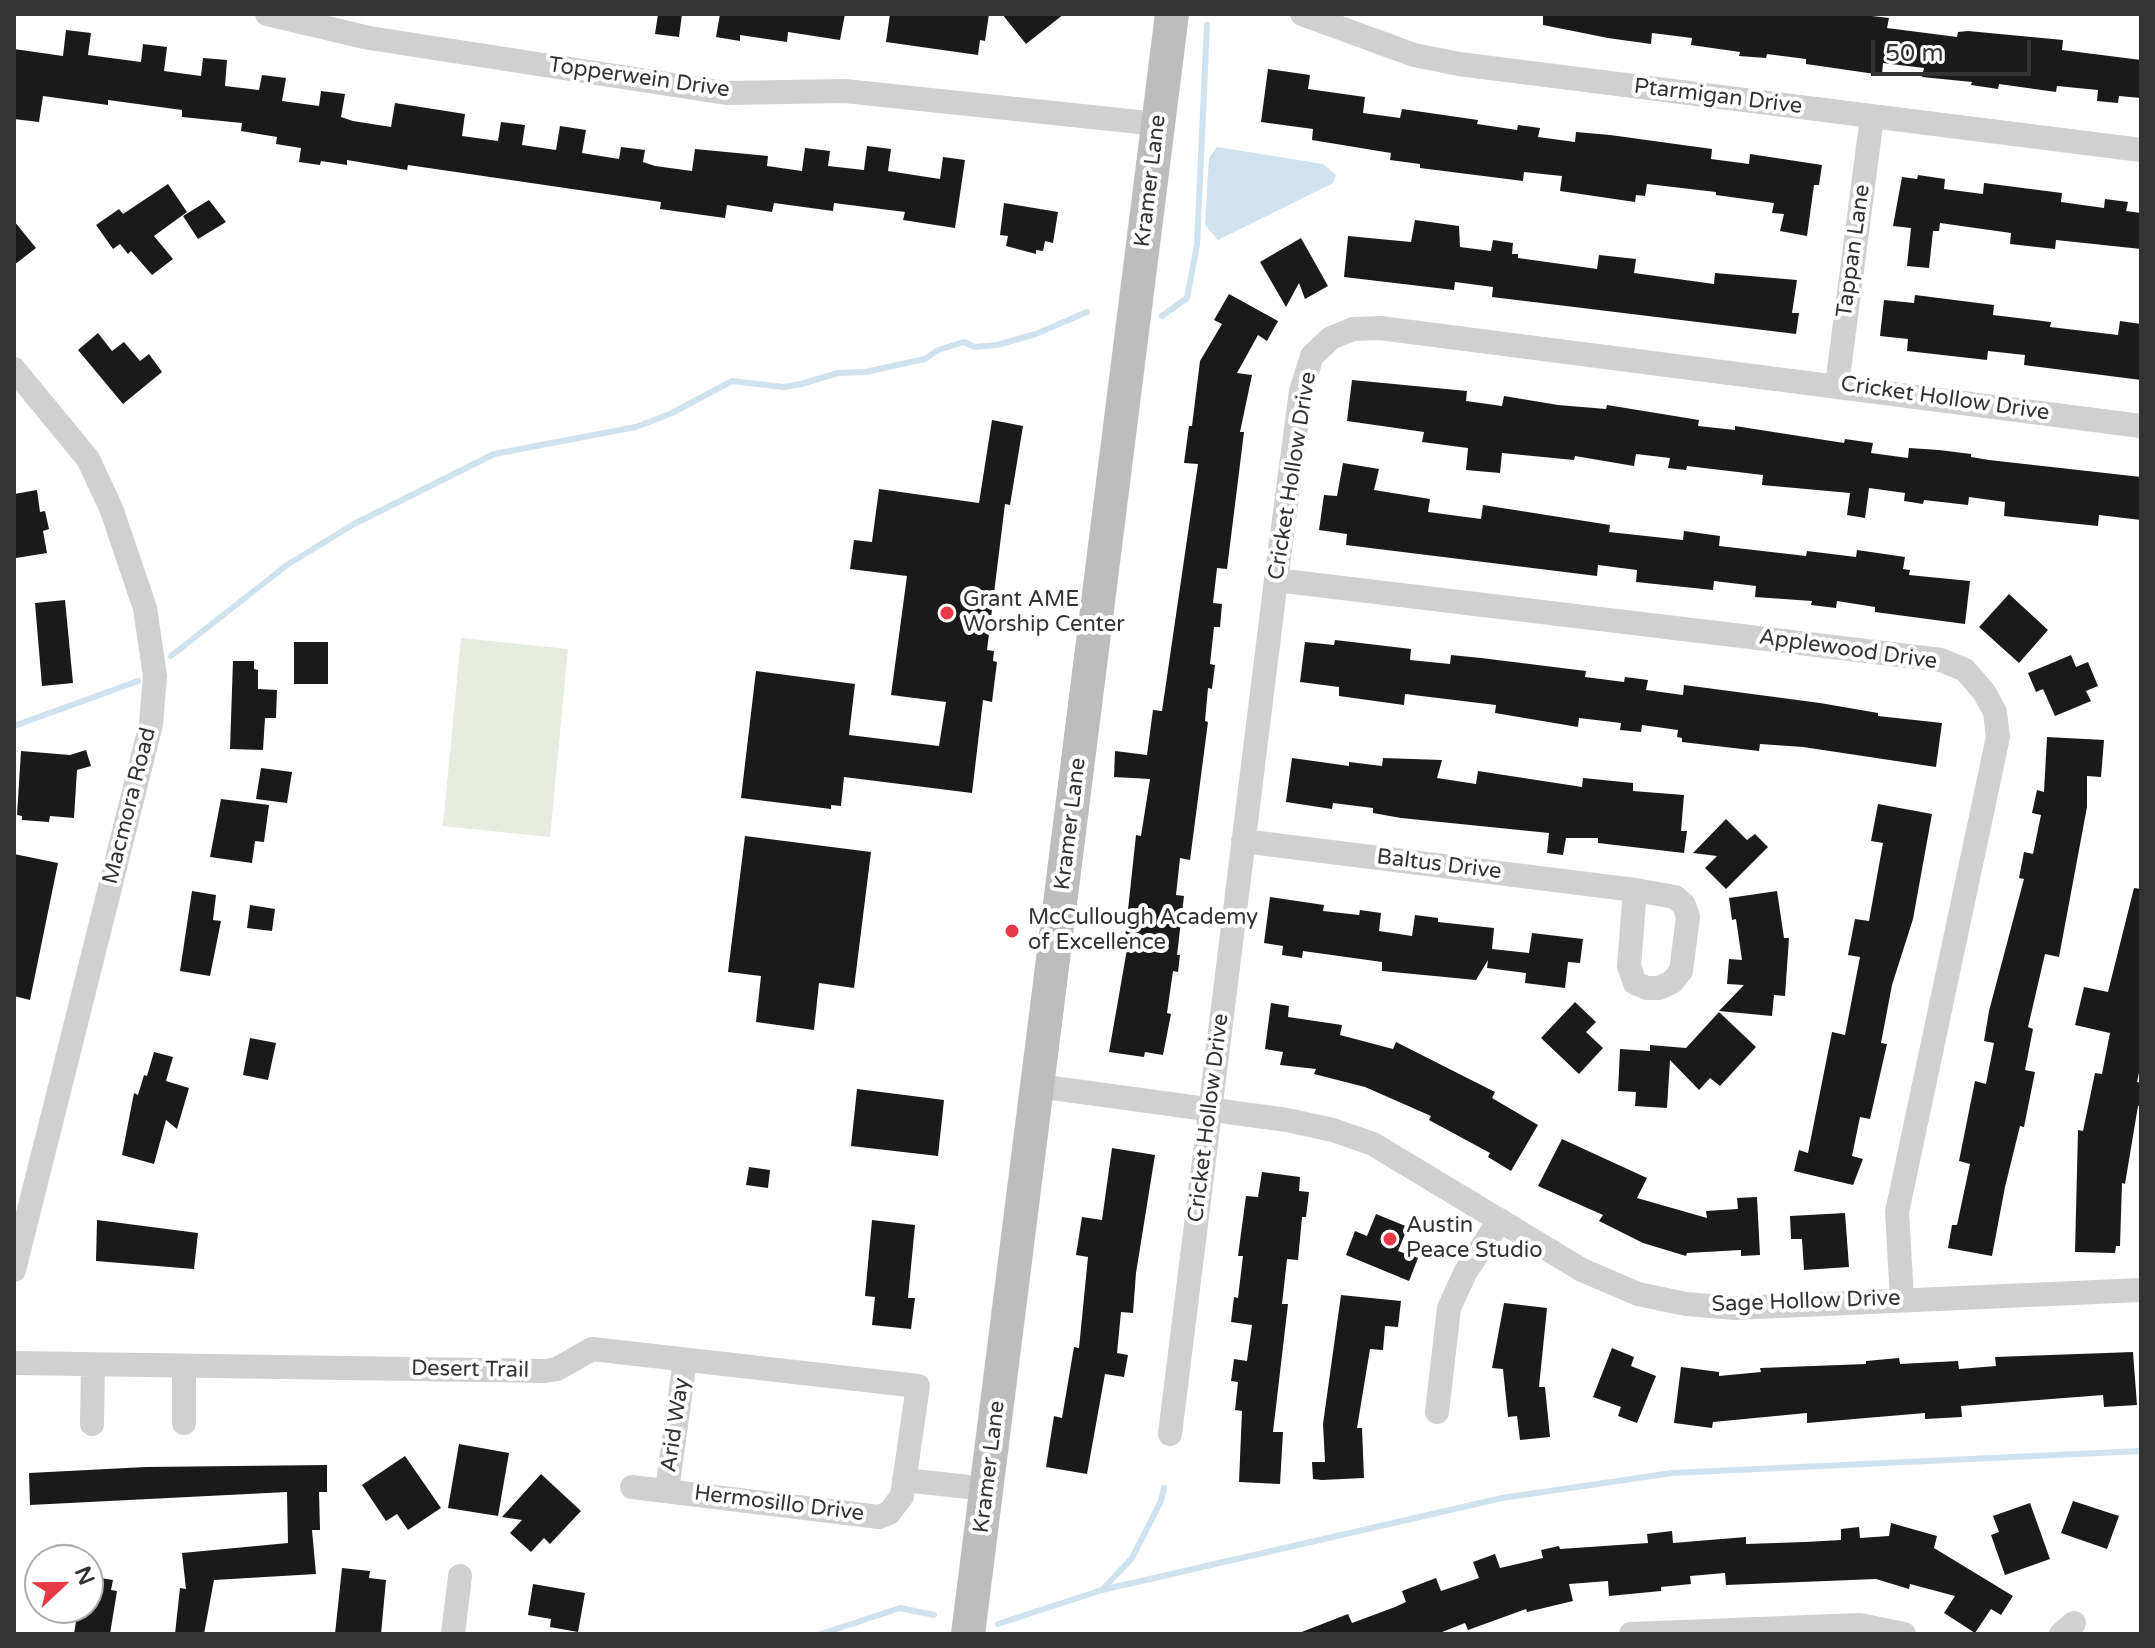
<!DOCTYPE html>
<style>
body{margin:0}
#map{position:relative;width:2155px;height:1648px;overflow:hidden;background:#fff;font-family:"Varela Round",sans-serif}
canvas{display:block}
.frame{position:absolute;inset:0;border:16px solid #333;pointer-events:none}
.north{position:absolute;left:24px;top:1544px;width:80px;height:80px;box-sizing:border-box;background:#fff;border:2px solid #adadad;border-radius:50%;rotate:68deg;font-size:22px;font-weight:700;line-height:32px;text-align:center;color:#333}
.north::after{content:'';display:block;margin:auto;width:28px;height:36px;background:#e63946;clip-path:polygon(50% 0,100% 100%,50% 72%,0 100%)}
.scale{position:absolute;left:1871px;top:40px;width:160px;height:36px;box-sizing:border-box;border:4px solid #333;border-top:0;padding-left:10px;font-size:24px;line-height:28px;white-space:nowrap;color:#333;-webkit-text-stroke:6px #fff;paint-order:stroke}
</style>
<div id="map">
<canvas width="2155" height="1648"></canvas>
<div class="frame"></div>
<div class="north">N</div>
<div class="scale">50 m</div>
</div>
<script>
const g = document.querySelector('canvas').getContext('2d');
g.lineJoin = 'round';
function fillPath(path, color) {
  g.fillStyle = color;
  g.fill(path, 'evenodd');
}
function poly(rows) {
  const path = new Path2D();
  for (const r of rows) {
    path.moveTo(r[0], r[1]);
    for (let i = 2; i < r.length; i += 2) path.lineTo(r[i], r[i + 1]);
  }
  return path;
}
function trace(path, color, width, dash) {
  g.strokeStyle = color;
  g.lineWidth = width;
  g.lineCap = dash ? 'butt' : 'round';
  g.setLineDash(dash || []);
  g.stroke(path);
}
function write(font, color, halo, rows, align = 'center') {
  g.font = font + ' "Varela Round",sans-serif';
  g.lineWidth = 8;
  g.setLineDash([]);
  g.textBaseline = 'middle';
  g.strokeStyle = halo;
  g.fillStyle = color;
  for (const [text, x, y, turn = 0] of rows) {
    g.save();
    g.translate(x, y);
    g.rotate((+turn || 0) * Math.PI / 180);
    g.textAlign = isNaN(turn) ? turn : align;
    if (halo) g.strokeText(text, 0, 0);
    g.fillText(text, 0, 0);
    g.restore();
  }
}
fillPath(poly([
 [461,638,568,649,550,837,443,826]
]), '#e6ecdf');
fillPath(poly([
 [1217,147,1323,164,1336,175,1333,183,1218,240,1205,225,1209,158]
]), '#cfe2ee');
trace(poly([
 [1162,316,1187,298,1197,245,1207,25],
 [171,656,287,565,354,524,494,454,636,427,672,413,732,381,784,387,801,384,838,373,865,372,925,359,938,350,964,342,975,347,997,345,1036,334,1087,312],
 [14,726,138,681],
 [1102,1590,1502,1498,1672,1473,2141,1451],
 [998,1624,1102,1590,1132,1558,1161,1501,1164,1488],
 [821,1634,900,1608,934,1615]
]), '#cfe2ee', 6);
fillPath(poly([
 [658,14,682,14,679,37,655,34],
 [720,14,845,14,840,40,788,32,787,42,740,35,740,41,716,37],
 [890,14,989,14,985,41,980,40,978,55,886,42],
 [1002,14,1064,14,1026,44],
 [1543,14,1855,14,1889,18,1887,28,1957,37,1958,32,1968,31,2063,40,2062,50,2141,60,2141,98,2119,96,2118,103,2097,101,2098,90,2057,86,2056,92,1999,84,1998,89,1971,85,1972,82,1922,77,1924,68,1883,63,1882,75,1806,64,1806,59,1767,54,1766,58,1739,56,1740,52,1691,45,1692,38,1652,33,1651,44,1608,38,1543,25],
 [66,30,91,33,88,55,141,62,143,44,167,47,164,71,201,76,203,58,227,60,225,86,259,90,262,75,286,78,282,101,319,106,321,91,345,94,341,117,353,121,391,127,395,103,465,114,462,136,498,141,501,122,525,125,522,145,556,150,560,126,586,130,582,153,619,159,621,147,645,150,643,162,655,166,692,171,695,149,768,156,767,166,802,171,805,148,830,151,828,166,864,170,867,146,891,149,888,171,940,179,943,157,965,160,955,228,903,220,905,212,834,203,833,211,774,203,772,212,727,205,725,218,660,209,661,202,408,165,407,170,347,160,347,165,321,161,320,165,299,162,301,148,276,144,277,137,241,131,242,123,182,117,182,110,108,100,108,105,43,96,39,122,14,119,14,49,63,56],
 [1268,69,1310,75,1308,89,1365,97,1363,113,1400,118,1402,109,1478,120,1477,124,1517,130,1518,125,1540,128,1538,137,1575,142,1576,132,1610,135,1712,149,1711,159,1749,164,1750,154,1822,165,1819,185,1814,185,1807,236,1780,231,1784,214,1772,213,1774,203,1716,195,1716,192,1647,184,1645,196,1636,195,1635,202,1560,191,1562,176,1524,172,1523,181,1420,168,1420,164,1390,160,1391,153,1312,140,1313,129,1261,122],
 [1918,175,1945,179,1944,189,1983,194,1984,183,2062,193,2061,202,2104,208,2105,199,2128,202,2126,211,2141,213,2141,249,2056,240,2055,249,2010,244,2011,233,1940,223,1939,231,1933,231,1929,268,1907,266,1911,228,1893,226,1902,177,1917,179],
 [168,184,187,212,154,236,173,259,152,275,131,251,128,254,120,244,113,249,96,225,119,209,123,214],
 [209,200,226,222,198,239,183,216],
 [1004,203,1058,212,1053,243,1045,241,1043,251,1036,250,1036,254,1006,246,1008,236,1000,235],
 [1415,220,1459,226,1460,247,1491,251,1493,240,1513,243,1512,254,1518,254,1518,258,1597,269,1599,255,1636,259,1634,273,1714,284,1715,273,1797,280,1792,313,1799,313,1796,334,1492,297,1493,287,1455,282,1454,290,1344,277,1348,236,1411,242],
 [14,221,36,248,14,265],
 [1301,238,1328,286,1305,299,1299,283,1286,307,1260,262],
 [1229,294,1278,321,1267,341,1258,335,1237,373,1252,375,1240,432,1244,432,1227,569,1217,568,1213,603,1222,604,1220,627,1214,627,1210,664,1215,665,1212,689,1208,688,1205,721,1208,722,1190,860,1180,858,1176,895,1184,896,1177,955,1180,955,1178,972,1173,971,1167,1013,1171,1014,1163,1055,1145,1052,1144,1057,1109,1052,1129,938,1125,938,1136,835,1141,836,1150,779,1114,777,1115,751,1147,755,1153,710,1162,711,1198,464,1184,463,1189,426,1192,426,1200,361,1222,324,1214,320],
 [1915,295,1994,305,1993,315,2051,322,2050,327,2118,335,2120,321,2141,324,2141,380,2024,365,2025,355,1988,351,1987,360,1907,351,1908,339,1880,336,1884,300,1914,303],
 [98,333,112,351,124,342,140,361,149,354,162,372,123,404,78,350],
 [1352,380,1467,391,1466,401,1502,406,1504,396,1558,405,1606,409,1607,405,1699,420,1698,426,1735,430,1735,426,1844,443,1845,439,1873,443,1871,453,1908,458,1909,448,1939,450,1971,454,1971,457,1989,460,2141,477,2141,520,2099,515,2098,526,2040,520,2004,516,2005,502,1969,497,1968,505,1924,500,1923,504,1904,501,1905,493,1869,488,1865,518,1847,515,1850,493,1762,485,1763,475,1687,466,1686,470,1668,468,1670,458,1636,454,1634,466,1575,456,1574,460,1502,453,1500,473,1466,470,1468,448,1422,442,1424,432,1347,421],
 [992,420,1023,426,1010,505,1005,504,987,650,994,651,993,661,997,662,992,702,983,700,972,793,844,777,841,806,831,805,831,809,741,798,756,671,855,684,849,735,939,746,946,702,891,695,907,576,850,569,854,540,872,542,879,489,979,503],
 [1343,463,1379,469,1374,490,1430,499,1428,512,1481,519,1483,505,1610,525,1609,532,1683,540,1684,531,1720,536,1719,546,1806,556,1807,551,1856,557,1857,550,1905,557,1903,569,1910,570,1909,575,1970,581,1965,624,1875,612,1875,607,1837,601,1836,608,1811,605,1812,601,1755,597,1756,586,1714,581,1713,590,1636,582,1637,570,1598,565,1597,576,1346,545,1347,534,1319,530,1324,495,1337,496],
 [37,490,40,512,45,511,49,529,43,531,47,553,16,558,14,494],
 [2009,594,2048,630,2019,663,1979,627],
 [65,600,73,683,42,686,35,603],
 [1335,640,1411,649,1410,660,1450,664,1451,655,1481,658,1586,671,1585,677,1624,682,1625,677,1648,680,1646,690,1683,695,1684,685,1820,703,1878,713,1878,716,1942,723,1936,767,1803,747,1760,744,1759,751,1682,742,1682,738,1677,737,1678,730,1642,725,1641,732,1620,730,1621,723,1579,718,1578,727,1495,713,1496,705,1405,694,1404,705,1339,696,1339,687,1300,682,1305,642,1334,645],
 [294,642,328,642,328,684,294,684],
 [2071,655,2076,667,2088,662,2098,686,2086,691,2091,701,2055,716,2043,689,2036,692,2028,673],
 [233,661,254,661,254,669,258,670,258,689,277,690,276,718,265,718,263,750,230,749],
 [2047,737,2104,740,2101,777,2087,776,2087,807,2059,957,2045,954,2028,1027,2033,1029,2025,1070,2035,1072,2024,1127,2020,1126,2005,1187,1992,1256,1948,1248,1952,1225,1957,1225,1970,1164,1959,1161,1975,1081,1986,1084,1994,1043,1984,1041,1989,1011,2024,879,2019,878,2024,852,2033,854,2041,815,2032,813,2037,790,2044,792],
 [86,750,91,766,77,770,74,818,50,816,49,822,22,820,22,816,17,815,21,751,70,755],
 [1292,758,1349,766,1349,762,1382,766,1383,758,1442,760,1437,778,1476,784,1478,771,1582,787,1583,778,1633,783,1633,791,1684,795,1681,831,1687,831,1684,853,1598,843,1598,838,1566,838,1563,855,1547,853,1549,833,1401,818,1373,813,1373,808,1333,803,1332,809,1286,802],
 [261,768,292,772,287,803,256,799],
 [221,799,269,805,264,842,255,841,252,863,210,857],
 [1878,804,1932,814,1913,919,1892,985,1881,1043,1887,1044,1870,1119,1860,1117,1852,1156,1863,1159,1853,1185,1794,1171,1799,1150,1808,1153,1832,1032,1845,1035,1860,957,1848,955,1855,919,1869,921,1883,843,1871,841],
 [1726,819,1747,840,1755,834,1768,847,1726,889,1705,868,1717,856,1693,853],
 [745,836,871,852,854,988,819,983,814,1030,756,1022,761,976,728,972],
 [14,854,58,863,30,1000,14,996],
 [2134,888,2141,889,2141,1063,2137,1082,2141,1083,2141,1106,2138,1106,2125,1184,2122,1183,2120,1246,2116,1246,2115,1253,2075,1252,2078,1130,2083,1131,2095,1073,2102,1074,2110,1033,2075,1025,2084,987,2108,992],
 [192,891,216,895,213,920,221,921,210,976,180,971],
 [1777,891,1784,938,1789,938,1785,996,1774,995,1772,1016,1719,1011,1744,985,1727,984,1729,959,1742,960,1736,919,1732,920,1729,898],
 [1270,897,1324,905,1323,911,1359,915,1360,910,1381,913,1379,931,1412,936,1415,915,1438,918,1438,922,1494,928,1492,949,1529,953,1532,933,1583,939,1580,963,1568,962,1565,988,1525,983,1526,973,1487,968,1488,960,1476,980,1382,971,1382,962,1303,951,1302,958,1282,955,1283,946,1264,943],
 [250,905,275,909,272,931,247,928],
 [1575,1002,1596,1022,1586,1032,1603,1048,1579,1074,1541,1038],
 [1271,1003,1289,1006,1288,1017,1342,1025,1340,1035,1393,1049,1396,1042,1495,1092,1492,1098,1538,1125,1511,1171,1488,1157,1490,1153,1429,1120,1431,1116,1365,1087,1314,1074,1316,1069,1280,1065,1283,1052,1265,1049],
 [1719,1012,1756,1047,1720,1086,1710,1078,1699,1090,1670,1060,1667,1108,1635,1106,1636,1092,1618,1091,1620,1049,1650,1051,1650,1045,1686,1048],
 [250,1038,276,1043,268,1080,243,1075],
 [154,1052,173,1057,166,1081,189,1088,177,1129,166,1120,154,1164,122,1155,134,1093,138,1095,144,1075,147,1076],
 [857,1089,944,1100,938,1156,851,1146],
 [1562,1139,1647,1178,1637,1198,1707,1218,1706,1211,1738,1209,1737,1198,1757,1197,1760,1255,1741,1256,1741,1250,1687,1253,1686,1256,1643,1243,1599,1221,1603,1215,1538,1186],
 [1112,1148,1155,1155,1136,1273,1133,1313,1121,1312,1117,1353,1128,1355,1124,1377,1105,1374,1087,1474,1046,1467,1054,1416,1062,1418,1074,1347,1079,1348,1088,1257,1076,1255,1082,1217,1102,1220],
 [749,1167,770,1170,768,1188,746,1185],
 [1262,1172,1300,1177,1299,1191,1309,1192,1306,1217,1302,1217,1298,1260,1287,1259,1282,1304,1288,1304,1273,1432,1283,1432,1280,1484,1239,1482,1242,1411,1235,1410,1238,1382,1231,1381,1234,1359,1247,1361,1252,1325,1231,1322,1234,1297,1238,1298,1243,1256,1238,1256,1246,1196,1258,1197],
 [1845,1213,1849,1267,1804,1270,1802,1239,1791,1239,1790,1216],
 [1376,1214,1408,1227,1398,1251,1418,1258,1409,1281,1346,1255,1355,1231,1367,1236],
 [97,1220,198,1233,194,1269,96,1261],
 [872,1220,915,1225,908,1298,915,1298,911,1329,872,1325,875,1297,865,1296],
 [1341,1295,1401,1301,1398,1327,1385,1326,1383,1350,1370,1349,1357,1428,1362,1428,1364,1478,1322,1480,1313,1479,1312,1462,1325,1462,1323,1424],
 [1504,1303,1547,1308,1539,1387,1545,1387,1550,1437,1520,1440,1517,1416,1508,1417,1503,1369,1492,1368],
 [1612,1348,1634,1357,1631,1366,1656,1376,1637,1423,1618,1416,1621,1407,1593,1397],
 [2133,1352,2137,1405,2104,1407,2103,1395,1961,1406,1962,1417,1925,1419,1925,1413,1807,1423,1807,1413,1713,1422,1712,1428,1674,1423,1681,1367,1719,1372,1719,1376,1761,1372,1760,1368,1866,1364,1866,1361,1899,1358,1900,1364,1958,1361,1959,1369,1996,1366,1995,1357],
 [459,1444,509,1453,498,1516,448,1508],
 [405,1456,441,1508,408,1530,397,1514,386,1521,362,1485],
 [327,1465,327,1492,319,1492,320,1530,312,1530,316,1574,214,1580,204,1634,175,1634,180,1588,186,1589,182,1553,288,1543,287,1492,30,1505,29,1473,146,1467],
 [541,1474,581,1511,550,1544,544,1538,531,1552,510,1533,522,1520,502,1517],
 [2073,1501,2119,1516,2107,1549,2061,1533],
 [2030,1503,2050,1559,2005,1575,1991,1535,1999,1532,1993,1516],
 [1891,1523,1937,1536,1934,1548,2013,1596,2001,1615,1991,1609,1975,1633,1944,1613,1955,1596,1910,1584,1909,1589,1876,1579,1726,1585,1725,1573,1690,1576,1691,1584,1661,1587,1661,1591,1609,1596,1608,1581,1569,1584,1573,1601,1527,1612,1526,1609,1468,1630,1465,1623,1437,1634,1299,1633,1348,1614,1352,1623,1395,1607,1406,1602,1402,1591,1436,1578,1441,1591,1479,1578,1473,1562,1495,1554,1500,1568,1543,1558,1541,1550,1559,1546,1560,1549,1648,1543,1647,1534,1672,1531,1673,1543,1746,1537,1746,1544,1805,1542,1841,1540,1841,1529,1859,1527,1860,1538,1889,1536],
 [342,1568,370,1571,369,1578,386,1580,381,1634,335,1634],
 [88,1576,113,1580,111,1590,117,1591,110,1634,74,1634,78,1609,88,1611],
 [533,1584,585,1593,578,1632,550,1627,551,1619,528,1615]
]), '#1a1a1a');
trace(poly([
 [267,14,369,38,726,93,845,91,1158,124],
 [1302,14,1414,55,1459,64,2141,150],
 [14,369,88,459,111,508,145,608,155,676,151,724,14,1270],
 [1837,385,1872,117],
 [1276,580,1941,660,1965,670,1984,692,1995,712,1998,737,1897,1212,1902,1299],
 [1243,841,1635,890,1675,897,1684,905,1688,917,1681,971,1672,982,1659,988,1647,988,1635,983,1629,966,1635,890],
 [1038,1086,1287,1120,1333,1130,1373,1144,1582,1270,1638,1294,1686,1304,1735,1308,2141,1290],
 [14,1363,545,1371,557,1369,592,1349,918,1386,902,1496,889,1513,879,1517,632,1487],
 [1437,1412,1449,1308,1466,1271,1500,1220],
 [184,1423,184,1366],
 [92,1424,93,1365],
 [1170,1434,1276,580,1301,391,1312,356,1331,338,1353,329,1380,328,2141,426],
 [904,1480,987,1489],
 [667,1490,685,1360],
 [453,1634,460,1576],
 [1631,1634,1860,1625,1904,1634],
 [2061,1634,2074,1623]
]), '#d0d0d0', 24);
trace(poly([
 [968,1634,1172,14]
]), '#bdbdbd', 34);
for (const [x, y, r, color] of [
 [947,613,8,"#e63946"],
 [1012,931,8,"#e63946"],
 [1390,1239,8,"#e63946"]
]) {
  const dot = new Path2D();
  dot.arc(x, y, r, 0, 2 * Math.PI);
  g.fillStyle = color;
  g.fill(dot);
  trace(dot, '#fff', 3);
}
write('22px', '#333', '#fff', [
 ["Topperwein Drive",639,78,8],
 ["Ptarmigan Drive",1718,97,7],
 ["Kramer Lane",1151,181,-83],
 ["Tappan Lane",1854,251,-82],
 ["Cricket Hollow Drive",1945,399,8],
 ["Cricket Hollow Drive",1293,476,-81],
 ["Applewood Drive",1848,650,8],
 ["Macmora Road",130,806,-76],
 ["Kramer Lane",1071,824,-83],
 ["Baltus Drive",1439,865,7],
 ["Cricket Hollow Drive",1209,1118,-83],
 ["Sage Hollow Drive",1806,1302,-2],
 ["Desert Trail",470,1370,1],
 ["Arid Way",676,1425,-82],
 ["Kramer Lane",990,1467,-83],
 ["Hermosillo Drive",779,1504,7]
]);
write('22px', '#333', '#fff', [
 ["Grant AME",963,600],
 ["Worship Center",963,625],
 ["McCullough Academy",1028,918],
 ["of Excellence",1028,943],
 ["Austin",1406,1226],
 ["Peace Studio",1406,1251]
], 'left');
</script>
